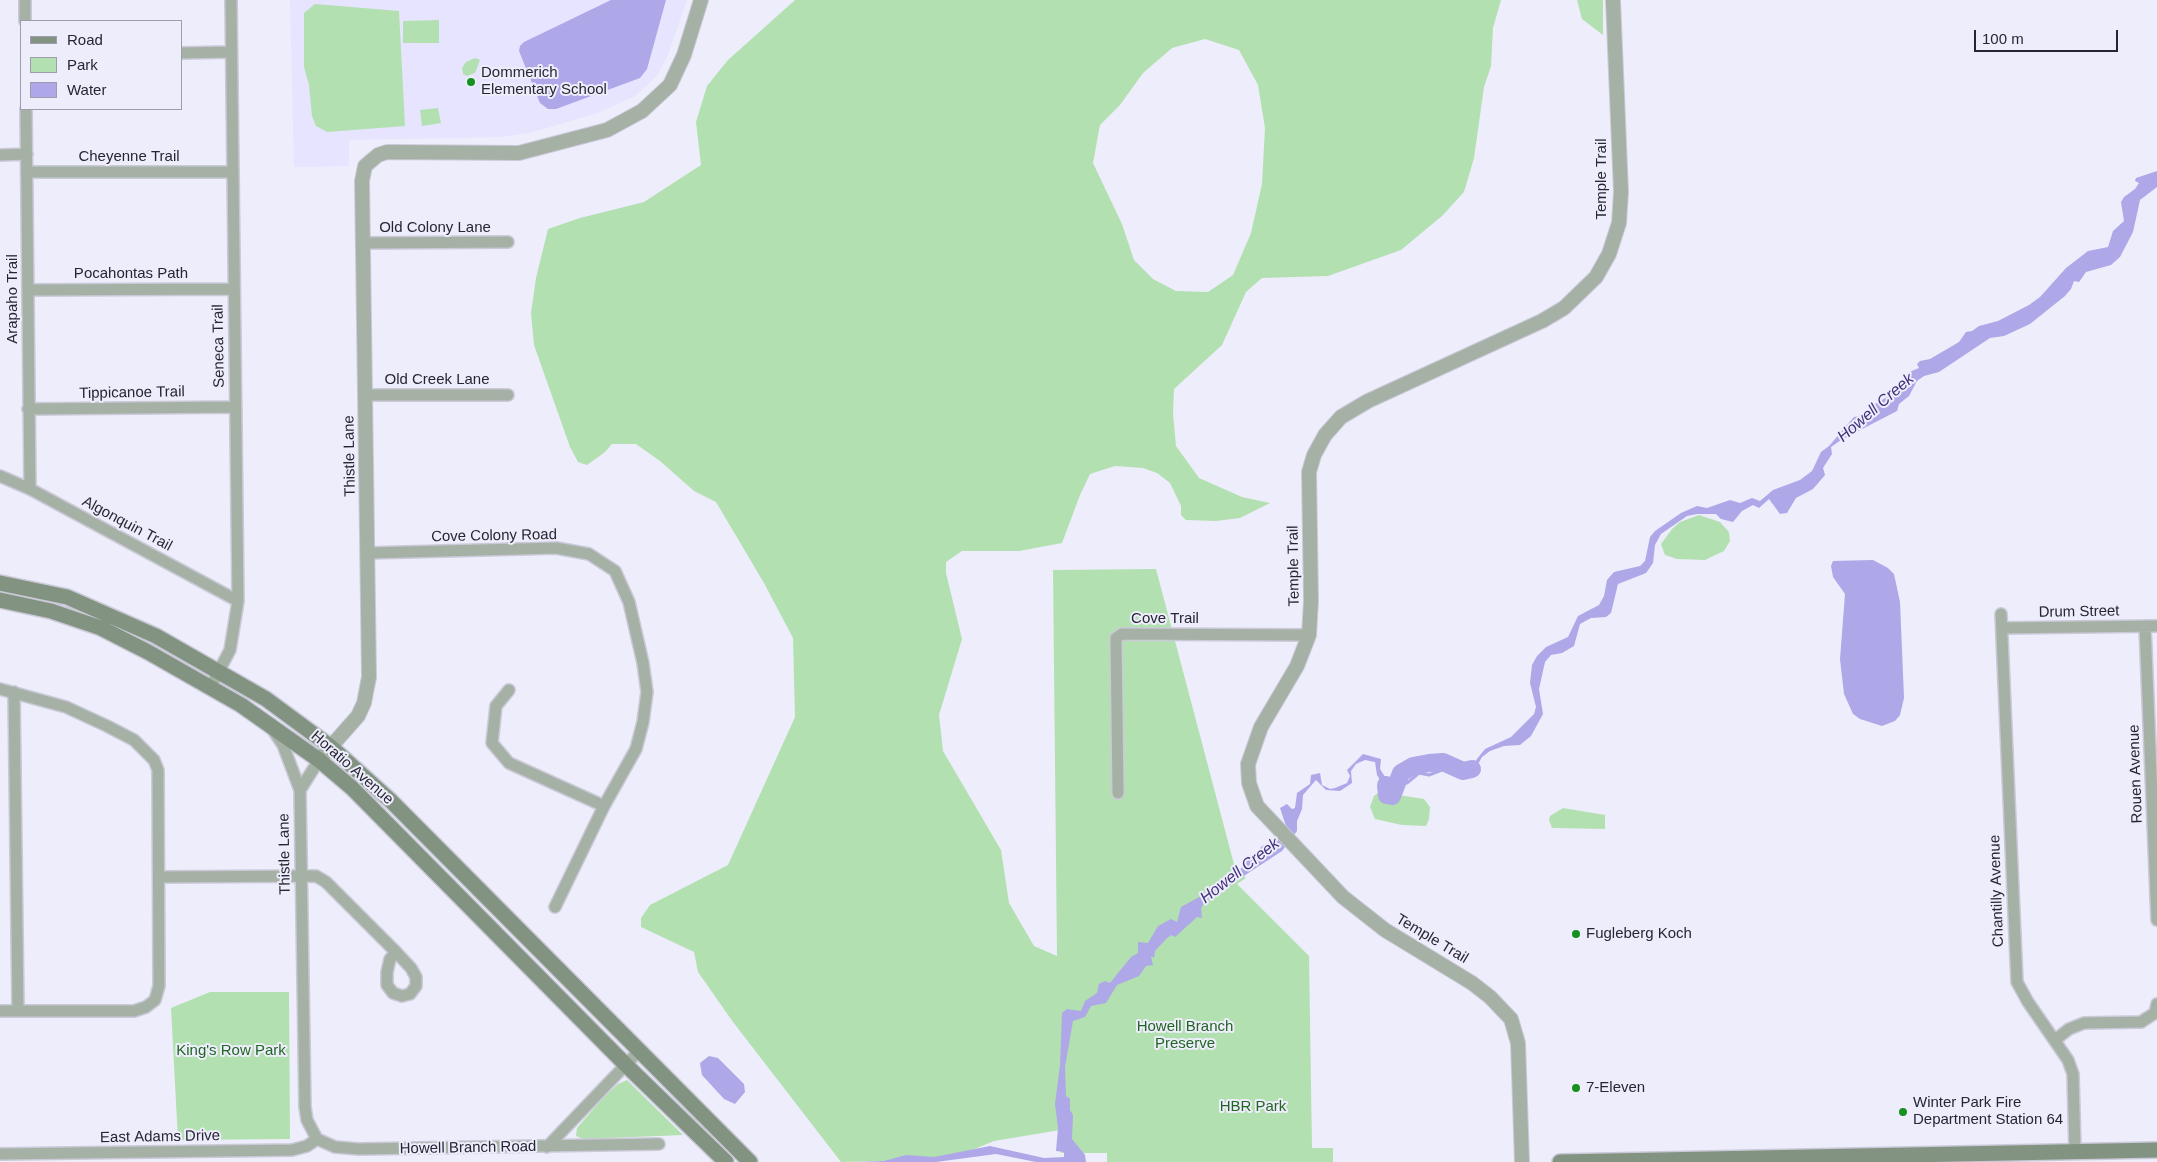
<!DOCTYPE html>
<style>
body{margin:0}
#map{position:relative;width:2157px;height:1162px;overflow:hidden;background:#eeedfc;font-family:Arial,sans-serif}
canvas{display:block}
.legend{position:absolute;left:20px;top:20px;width:162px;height:90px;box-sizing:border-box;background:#eeedfc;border:1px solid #9e9dac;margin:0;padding:6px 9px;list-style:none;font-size:15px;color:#272633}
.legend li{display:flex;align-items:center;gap:10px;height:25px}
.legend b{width:25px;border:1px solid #9e9dac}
.scale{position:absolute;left:1974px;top:30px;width:144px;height:22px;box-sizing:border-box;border:2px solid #272633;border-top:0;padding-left:6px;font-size:15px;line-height:18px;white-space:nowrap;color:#272633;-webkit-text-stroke:4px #eeedfc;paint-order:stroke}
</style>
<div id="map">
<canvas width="2157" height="1162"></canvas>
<ul class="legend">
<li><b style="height:6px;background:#829381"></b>Road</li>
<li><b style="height:14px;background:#b3e0b0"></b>Park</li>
<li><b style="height:14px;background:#aea7e8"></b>Water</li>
</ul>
<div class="scale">100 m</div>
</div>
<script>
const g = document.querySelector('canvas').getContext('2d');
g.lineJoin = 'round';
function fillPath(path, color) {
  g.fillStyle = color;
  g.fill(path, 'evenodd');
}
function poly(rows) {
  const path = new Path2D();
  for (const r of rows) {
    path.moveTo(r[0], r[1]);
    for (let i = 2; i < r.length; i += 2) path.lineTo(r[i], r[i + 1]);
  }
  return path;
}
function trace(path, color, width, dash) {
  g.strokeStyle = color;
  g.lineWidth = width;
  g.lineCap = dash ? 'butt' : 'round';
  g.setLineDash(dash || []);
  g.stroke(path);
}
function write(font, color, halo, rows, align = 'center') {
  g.font = font + ' Arial,sans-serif';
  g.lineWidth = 4;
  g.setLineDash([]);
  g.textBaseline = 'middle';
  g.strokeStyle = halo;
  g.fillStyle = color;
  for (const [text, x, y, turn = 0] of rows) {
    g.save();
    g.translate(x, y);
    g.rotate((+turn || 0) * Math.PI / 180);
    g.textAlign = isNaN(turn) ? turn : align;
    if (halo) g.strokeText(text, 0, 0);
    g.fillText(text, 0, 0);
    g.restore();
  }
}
fillPath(poly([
 [290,0,687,0,668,55,656,77,635,96,598,113,533,132,503,137,349,140,349,166,294,167]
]), '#e6e4fe');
fillPath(poly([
 [795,0,1501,0,1493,28,1491,66,1484,87,1474,158,1464,192,1442,216,1401,250,1328,276,1262,278,1246,292,1222,345,1174,389,1173,414,1176,446,1199,478,1242,497,1270,503,1240,518,1216,521,1186,520,1181,515,1181,506,1170,483,1157,473,1143,468,1115,466,1090,474,1080,495,1062,543,1019,551,962,551,946,562,946,573,962,639,939,715,943,751,1001,850,1009,903,1034,946,1057,956,1053,570,1156,569,1235,868,1246,878,1237,884,1309,956,1312,1148,1333,1148,1333,1162,1107,1162,1107,1153,1061,1153,1060,1130,994,1141,960,1155,927,1160,841,1162,733,1022,698,972,694,952,641,927,641,918,650,905,728,865,795,717,793,638,764,583,716,502,694,491,660,461,636,444,612,444,605,452,587,465,578,462,570,447,534,345,531,313,536,278,548,229,580,218,644,202,701,165,696,122,707,86,728,60],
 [1205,39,1239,50,1258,85,1265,128,1262,184,1251,233,1233,275,1208,292,1176,291,1153,279,1134,260,1122,224,1093,163,1100,125,1120,105,1143,73,1172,48],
 [1577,0,1603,0,1603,35,1582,19],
 [315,4,399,11,405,126,327,132,316,126,312,116,309,85,304,67,304,13],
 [439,20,439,43,403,43,403,21],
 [475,58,480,60,475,73,467,76,463,74,462,68,466,62],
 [438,108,441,123,422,126,420,110],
 [1699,515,1720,522,1729,532,1730,541,1724,551,1705,560,1677,559,1665,555,1661,544,1672,529,1680,522],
 [1379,792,1382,800,1392,802,1399,795,1424,799,1430,807,1429,819,1426,826,1402,825,1375,819,1370,807,1374,796],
 [1563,808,1605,815,1605,829,1552,828,1549,820,1550,816],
 [210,992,289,992,290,1139,178,1140,171,1008],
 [627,1080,683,1135,584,1139,576,1136,577,1128,603,1098,618,1084]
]), '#b3e0b0');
fillPath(poly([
 [611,0,666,0,647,69,640,78,556,109,548,109,540,103,519,51,520,46,524,42],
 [2157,171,2157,187,2140,200,2133,232,2120,257,2111,265,2086,272,2079,282,2074,281,2071,289,2065,296,2030,324,2004,336,1990,338,1939,372,1924,376,1917,381,1909,396,1899,404,1897,411,1841,440,1831,447,1832,454,1823,468,1825,475,1813,489,1796,498,1787,513,1780,514,1769,499,1759,508,1753,505,1742,511,1733,522,1721,519,1716,514,1697,514,1687,516,1661,534,1655,545,1653,563,1646,573,1618,584,1611,613,1606,617,1591,618,1580,624,1574,646,1562,653,1551,655,1545,662,1539,689,1543,714,1531,736,1520,745,1504,746,1490,751,1482,757,1477,766,1471,773,1458,773,1450,770,1451,764,1469,769,1485,749,1511,737,1534,714,1536,707,1530,683,1532,665,1537,656,1546,647,1568,637,1578,616,1599,605,1604,596,1607,580,1614,572,1640,566,1645,561,1650,537,1655,531,1681,513,1697,506,1707,508,1730,500,1740,503,1752,498,1760,501,1773,490,1800,480,1812,471,1821,452,1829,446,1854,417,1864,415,1872,406,1905,386,1908,381,1907,373,1919,368,1917,364,1920,361,1930,359,1959,342,1966,332,1972,331,1979,326,1998,321,2029,305,2040,297,2066,268,2088,251,2108,247,2113,231,2124,221,2121,202,2124,197,2135,189,2139,183,2135,181,2136,178],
 [1873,560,1888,568,1894,574,1900,602,1904,698,1900,715,1895,721,1882,726,1860,719,1853,714,1844,694,1840,659,1845,594,1833,577,1831,566,1833,561],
 [1363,754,1381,759,1380,769,1389,783,1390,793,1392,794,1394,788,1398,792,1392,802,1385,803,1380,796,1379,790,1384,786,1377,775,1375,762,1365,760,1356,764,1351,771,1352,783,1340,791,1326,790,1316,780,1303,795,1302,809,1297,821,1297,831,1282,851,1204,902,1201,909,1202,918,1197,917,1175,937,1171,935,1167,938,1155,951,1154,958,1151,956,1153,965,1146,966,1139,976,1117,985,1106,1003,1091,1006,1085,1017,1073,1021,1065,1067,1066,1096,1070,1099,1070,1110,1073,1115,1072,1139,1085,1155,1086,1162,1036,1162,996,1154,936,1162,856,1162,884,1161,906,1155,934,1157,990,1146,1044,1158,1064,1157,1064,1152,1056,1151,1058,1128,1055,1104,1060,1065,1062,1013,1067,1009,1081,1011,1085,1001,1097,993,1099,984,1105,981,1110,983,1131,957,1138,953,1138,942,1148,943,1158,926,1171,919,1177,922,1181,907,1212,890,1233,875,1245,865,1250,855,1254,855,1263,845,1274,845,1287,829,1280,808,1287,804,1292,809,1295,808,1297,793,1310,784,1311,775,1320,773,1322,785,1330,789,1335,788,1347,783,1350,776,1347,770],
 [709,1056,718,1058,744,1084,745,1092,735,1104,724,1099,702,1075,700,1063]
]), '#aea7e8');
trace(poly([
 [1395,791,1402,783,1407,783,1419,773,1429,775,1447,768,1454,770]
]), '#aea7e8', 3);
trace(poly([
 [1386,785,1387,795,1392,796,1401,773,1413,766,1429,763,1443,762,1463,771,1472,769]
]), '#aea7e8', 18);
const minor = poly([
 [25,0,25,21],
 [181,53,231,52],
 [26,109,30,489],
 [0,155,27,154],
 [27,172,232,172],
 [363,243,508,242],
 [29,290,233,289],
 [366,395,508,395],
 [28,409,235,407],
 [0,476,30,489,238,601],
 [368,553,556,548,589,554,615,571,629,602,643,663,647,692,643,722,636,749,604,806,555,907],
 [2001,614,2017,982,2028,1002,2068,1060,2073,1074,2075,1151],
 [2145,626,2157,920],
 [2002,628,2157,626],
 [211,686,230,650,238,601,231,0],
 [0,689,66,707,107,726,134,740,154,760,158,770,159,986,155,1000,146,1007,134,1011,0,1011],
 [509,690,496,706,492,743,509,763,604,806],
 [14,692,18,1011],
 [273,730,283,745,300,790],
 [1118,793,1116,638,1122,634,1309,635],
 [159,877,316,876,326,882,396,952,411,968,416,977,416,986,410,994,402,996,393,993,387,985,387,972,390,959,396,952],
 [2055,1040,2069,1029,2084,1023,2141,1022,2155,1013,2157,1004],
 [317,1139,307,1120,305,1107,300,790,319,760],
 [317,1139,335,1147,359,1149,659,1144],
 [547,1147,639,1051],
 [0,1154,292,1150,307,1146,317,1139]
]);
const tertiary = poly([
 [319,760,358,716,364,703,369,677,362,181,365,166,378,155,387,152,519,153,607,130,642,111,670,85,684,55,701,0],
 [1522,1162,1518,1043,1511,1019,1490,997,1472,983,1385,930,1343,897,1257,806,1249,783,1248,764,1261,727,1297,666,1309,635,1311,601,1309,472,1314,455,1325,435,1341,417,1368,401,1542,321,1564,308,1596,277,1609,254,1619,223,1621,192,1613,0]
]);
const secondary = poly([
 [0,583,67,597,156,636,266,699,331,747,391,801,750,1162],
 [0,600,51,611,101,628,148,652,241,705,319,760,352,788,626,1065,726,1162],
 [1560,1162,2157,1150]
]);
trace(minor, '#cac9d8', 14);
trace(tertiary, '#cac9d8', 16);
trace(secondary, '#cac9d8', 18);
trace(minor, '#a6b1a5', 11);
trace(tertiary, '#a6b1a5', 14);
trace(secondary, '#829381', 15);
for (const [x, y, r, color] of [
 [471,82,5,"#169120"],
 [1576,934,5,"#169120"],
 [1576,1088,5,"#169120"],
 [1903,1112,5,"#169120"]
]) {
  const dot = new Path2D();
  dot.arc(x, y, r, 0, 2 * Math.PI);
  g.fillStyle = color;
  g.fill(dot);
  trace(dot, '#eeedfc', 2);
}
write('15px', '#272633', '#eeedfc', [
 ["Dommerich",481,73],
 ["Elementary School",481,90],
 ["Fugleberg Koch",1586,934],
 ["7-Eleven",1586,1088],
 ["Winter Park Fire",1913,1103],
 ["Department Station 64",1913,1120]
], 'left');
write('15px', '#272633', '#eeedfc', [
 ["Cheyenne Trail",129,157],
 ["Temple Trail",1602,179,-90],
 ["Old Colony Lane",435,228],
 ["Pocahontas Path",131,274],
 ["Arapaho Trail",13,299,-90],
 ["Seneca Trail",219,346,-91],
 ["Old Creek Lane",437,380],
 ["Tippicanoe Trail",132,393,-1],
 ["Thistle Lane",350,456,-91],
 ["Algonquin Trail",127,524,28],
 ["Cove Colony Road",494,536,-1],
 ["Temple Trail",1294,566,-91],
 ["Drum Street",2079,612,-1],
 ["Cove Trail",1165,619],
 ["Horatio Avenue",352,768,41],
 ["Rouen Avenue",2136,774,-92],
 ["Thistle Lane",285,854,-91],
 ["Chantilly Avenue",1997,891,-92],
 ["Temple Trail",1432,939,31],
 ["East Adams Drive",160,1137,-1],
 ["Howell Branch Road",468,1148,-1]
]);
write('15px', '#216622', '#eeedfc', [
 ["Howell Branch",1185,1027],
 ["Preserve",1185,1044],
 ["King's Row Park",231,1051],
 ["HBR Park",1253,1107]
]);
write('italic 16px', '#41307b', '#eeedfc', [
 ["Howell Creek",1876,408,-41],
 ["Howell Creek",1240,871,-38]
]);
</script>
